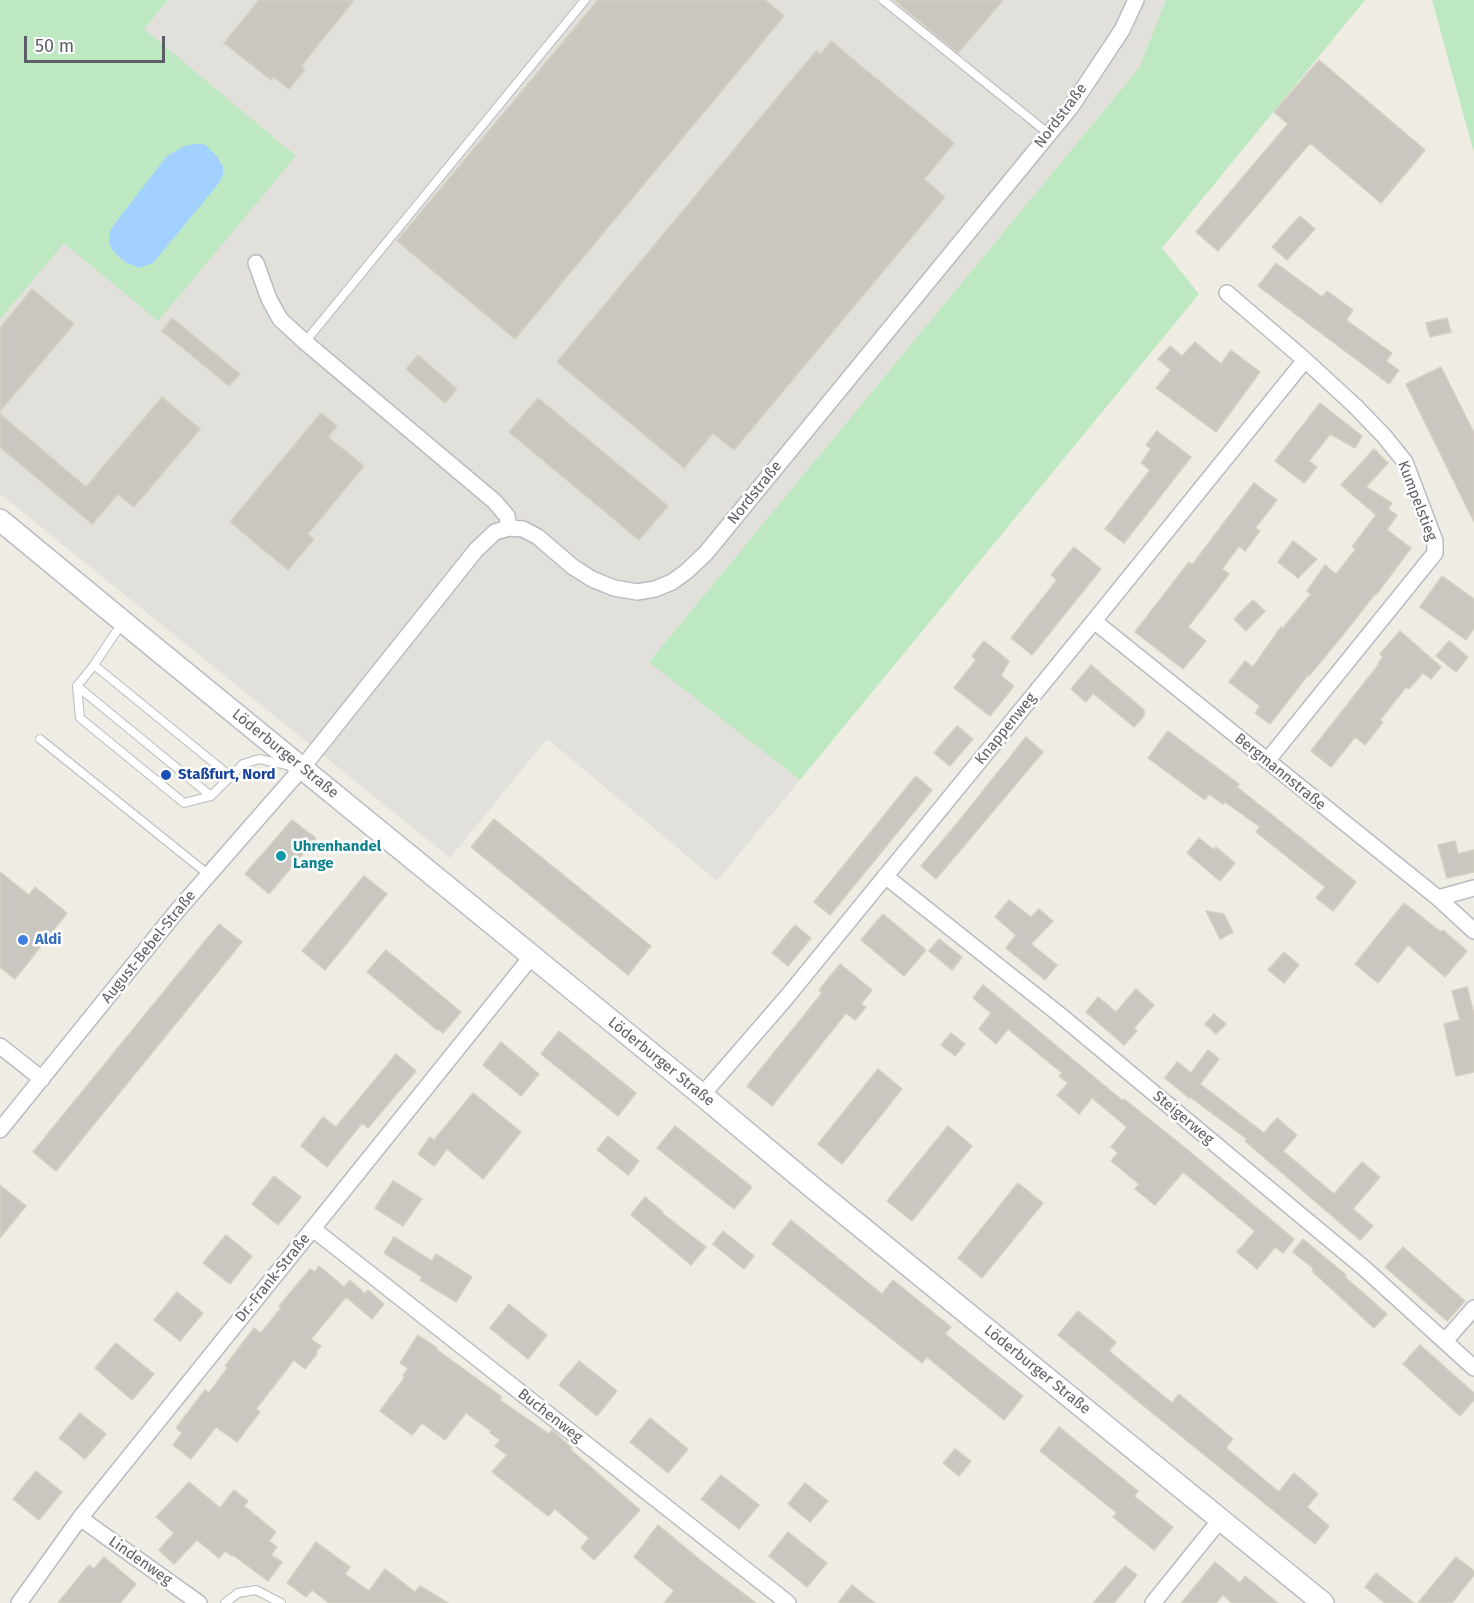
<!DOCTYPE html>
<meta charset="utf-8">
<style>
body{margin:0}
#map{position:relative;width:1474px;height:1603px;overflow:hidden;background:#efede3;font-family:"Fira Sans",sans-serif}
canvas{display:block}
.scale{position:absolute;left:24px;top:36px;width:141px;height:27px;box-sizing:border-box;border:3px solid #5b5f65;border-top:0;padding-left:8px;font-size:18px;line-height:21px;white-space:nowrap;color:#5b5f65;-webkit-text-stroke:4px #fff;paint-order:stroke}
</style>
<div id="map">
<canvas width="1474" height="1603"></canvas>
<div class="scale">50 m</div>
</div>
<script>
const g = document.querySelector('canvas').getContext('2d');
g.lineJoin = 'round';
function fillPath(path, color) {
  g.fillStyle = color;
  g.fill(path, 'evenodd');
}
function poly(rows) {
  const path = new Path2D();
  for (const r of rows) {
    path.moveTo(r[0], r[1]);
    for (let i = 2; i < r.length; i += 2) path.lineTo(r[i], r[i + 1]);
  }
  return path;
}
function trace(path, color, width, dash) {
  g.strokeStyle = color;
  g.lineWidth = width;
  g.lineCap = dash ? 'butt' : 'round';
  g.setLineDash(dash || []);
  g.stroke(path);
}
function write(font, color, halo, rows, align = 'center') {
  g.font = font + ' "Fira Sans",sans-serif';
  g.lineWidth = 5;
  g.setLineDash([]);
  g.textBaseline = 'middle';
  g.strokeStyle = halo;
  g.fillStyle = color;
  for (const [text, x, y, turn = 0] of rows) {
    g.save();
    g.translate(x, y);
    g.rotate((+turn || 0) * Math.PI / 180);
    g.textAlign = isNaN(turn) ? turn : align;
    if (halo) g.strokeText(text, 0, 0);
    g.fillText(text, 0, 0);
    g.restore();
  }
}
fillPath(poly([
 [0,0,1166,0,1139,68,650,661,800,780,717,881,547,739,450,858,0,494]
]), '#e2e0db');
fillPath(poly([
 [0,0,168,0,144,29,296,156,158,321,64,243,0,319],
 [1166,0,1365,0,1162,248,1199,294,800,780,649,662,1139,68],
 [1432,0,1474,0,1474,153]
]), '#bee8c1');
fillPath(poly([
 [194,144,204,144,217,156,223,167,223,175,219,183,153,263,139,268,125,262,113,251,109,243,110,232,113,226,167,156,184,146]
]), '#a3d1ff');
const building = poly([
 [259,0,354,0,301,66,305,69,289,89,274,77,271,80,224,43,259,0],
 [598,0,765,0,784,16,515,339,397,241,598,0],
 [894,0,1003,0,958,53,894,0],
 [831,41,954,143,924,179,945,197,734,450,713,433,684,468,557,362,816,51,821,54,831,41],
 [1319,60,1425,150,1381,203,1310,143,1218,251,1196,232,1288,124,1274,112,1319,60],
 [1300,216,1315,229,1287,260,1272,247,1300,216],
 [1276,263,1322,297,1327,291,1353,310,1346,320,1392,353,1386,361,1399,370,1389,384,1258,286,1276,263],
 [32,289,74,324,0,411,0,328,32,289],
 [172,318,240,374,229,386,162,331,172,318],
 [1447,318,1451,332,1430,337,1426,323,1447,318],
 [1195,342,1221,364,1231,350,1260,372,1216,432,1156,388,1171,370,1158,359,1170,346,1182,356,1195,342],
 [418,355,457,389,445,403,406,369,418,355],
 [1441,367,1474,433,1474,522,1406,384,1441,367],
 [162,397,200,429,134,507,118,494,92,524,0,447,0,414,86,487,162,397],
 [538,398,668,506,639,540,509,432,538,398],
 [1320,403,1362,436,1355,448,1330,434,1309,461,1317,467,1304,483,1275,461,1320,403],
 [321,413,337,426,328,437,364,466,308,534,314,539,288,570,230,522,321,413],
 [1157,431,1191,457,1124,543,1105,529,1150,470,1141,463,1151,449,1146,445,1157,431],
 [1374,449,1388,463,1366,487,1392,503,1388,509,1397,515,1387,530,1411,548,1376,595,1375,594,1346,631,1309,676,1308,675,1270,724,1255,713,1260,706,1229,682,1245,661,1253,667,1281,627,1282,629,1311,594,1307,591,1325,565,1336,574,1356,549,1352,547,1376,515,1341,485,1374,449],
 [1254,483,1277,500,1255,528,1260,531,1245,551,1239,546,1222,569,1229,574,1188,627,1206,641,1183,669,1135,632,1189,562,1192,565,1254,483],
 [1293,541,1317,559,1298,578,1278,562,1293,541],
 [1074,547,1101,569,1032,655,1011,638,1057,580,1051,575,1074,547],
 [1442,576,1474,599,1474,628,1466,640,1420,607,1442,576],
 [1253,600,1265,611,1246,631,1234,619,1253,600],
 [1400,631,1441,667,1431,679,1423,673,1409,689,1406,687,1380,720,1383,722,1365,745,1355,737,1331,767,1311,751,1379,664,1378,663,1383,657,1380,654,1400,631],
 [984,641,1009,661,1001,676,1014,686,990,716,954,688,976,660,972,656,984,641],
 [1449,641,1468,657,1456,672,1436,656,1449,641],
 [1091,665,1144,710,1144,716,1134,727,1093,693,1086,702,1071,689,1091,665],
 [957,726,973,739,950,766,934,753,957,726],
 [1168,731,1239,784,1237,787,1356,882,1333,911,1316,898,1325,887,1256,832,1260,827,1225,802,1223,804,1209,794,1205,800,1148,758,1168,731],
 [1026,737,1043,752,936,879,921,866,955,826,1026,737],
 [916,776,932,790,830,915,814,902,916,776],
 [494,819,651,946,628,975,471,847,494,819],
 [292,820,316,838,269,894,245,874,292,820],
 [1199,838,1214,850,1216,847,1235,863,1220,881,1187,853,1199,838],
 [1455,841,1458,854,1474,850,1474,872,1447,878,1438,845,1455,841],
 [0,872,29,895,35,887,67,913,15,979,0,967,0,872],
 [364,876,387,894,325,970,302,951,364,876],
 [1009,900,1031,917,1039,909,1053,921,1031,944,1057,965,1045,980,1006,948,1016,935,995,917,1009,900],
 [1404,903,1441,932,1443,930,1467,951,1445,977,1408,945,1378,983,1355,964,1404,903],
 [1206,911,1224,914,1233,932,1220,939,1206,911],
 [883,914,926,950,904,976,861,940,883,914],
 [219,924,242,942,56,1171,33,1152,219,924],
 [795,925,811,938,788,966,772,953,795,925],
 [939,939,962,957,952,970,929,951,939,939],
 [386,950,461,1012,443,1033,438,1029,437,1030,367,972,386,950],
 [1284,952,1299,965,1284,983,1268,970,1284,952],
 [840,964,872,990,861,1004,866,1007,855,1020,846,1013,772,1106,747,1086,822,993,819,990,840,964],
 [983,985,1123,1101,1124,1099,1184,1147,1294,1239,1283,1253,1275,1247,1257,1269,1237,1252,1255,1231,1183,1172,1155,1205,1135,1189,1139,1184,1111,1161,1118,1153,1111,1147,1127,1127,1092,1098,1079,1114,1057,1095,1068,1083,1059,1076,1062,1073,1008,1029,996,1044,979,1029,991,1013,973,998,983,985],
 [1467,987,1474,1014,1474,1072,1456,1076,1444,1024,1460,1020,1452,991,1467,987],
 [1136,989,1154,1005,1134,1028,1137,1031,1124,1045,1086,1012,1098,997,1116,1012,1136,989],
 [1214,1014,1226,1024,1216,1034,1205,1024,1214,1014],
 [559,1031,636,1093,618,1116,541,1054,559,1031],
 [951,1033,965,1044,955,1056,941,1045,951,1033],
 [501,1042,539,1074,521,1096,483,1065,501,1042],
 [1208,1050,1219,1059,1200,1084,1264,1133,1277,1118,1297,1135,1283,1151,1334,1194,1362,1162,1380,1177,1353,1209,1373,1226,1360,1240,1245,1141,1247,1139,1190,1097,1189,1098,1165,1078,1177,1062,1191,1073,1208,1050],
 [396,1054,416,1071,368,1128,362,1123,327,1167,301,1146,323,1117,336,1127,396,1054],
 [878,1069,902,1089,842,1164,818,1144,878,1069],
 [473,1093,521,1132,483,1179,447,1149,434,1166,418,1154,430,1137,434,1140,473,1093],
 [675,1126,752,1187,734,1209,657,1148,675,1126],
 [948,1126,972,1146,912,1221,887,1201,948,1126],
 [608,1136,639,1161,628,1175,597,1150,608,1136],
 [274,1176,301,1197,278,1225,252,1204,274,1176],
 [393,1181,422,1199,403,1226,375,1208,393,1181],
 [1018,1183,1043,1203,982,1278,958,1258,1018,1183],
 [0,1185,26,1206,0,1238,0,1185],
 [645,1197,663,1212,662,1213,706,1247,691,1265,631,1215,645,1197],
 [791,1220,882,1294,893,1280,951,1327,945,1334,1023,1396,1004,1420,927,1357,922,1363,772,1244,791,1220],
 [723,1231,754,1256,744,1269,713,1244,723,1231],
 [226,1235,252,1256,230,1284,203,1263,226,1235],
 [394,1237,432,1261,436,1254,472,1277,456,1302,420,1280,422,1277,384,1253,394,1237],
 [1303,1239,1346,1275,1345,1277,1387,1314,1374,1328,1312,1271,1314,1269,1293,1252,1303,1239],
 [1403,1247,1465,1301,1447,1321,1385,1267,1403,1247],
 [319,1266,344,1287,350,1280,365,1294,368,1290,384,1304,372,1319,346,1297,311,1339,321,1346,316,1352,317,1354,305,1369,294,1360,256,1409,260,1412,237,1442,216,1427,191,1459,173,1445,182,1433,176,1428,205,1390,209,1393,228,1367,225,1366,254,1328,261,1333,281,1308,279,1306,310,1269,315,1272,319,1266],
 [177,1292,203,1313,180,1341,154,1320,177,1292],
 [509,1304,547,1335,528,1359,490,1328,509,1304],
 [1078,1311,1116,1342,1109,1351,1172,1403,1179,1394,1233,1439,1226,1448,1279,1492,1294,1473,1318,1494,1307,1507,1329,1526,1315,1544,1145,1407,1058,1335,1078,1311],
 [418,1335,437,1348,436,1349,502,1397,500,1400,549,1434,552,1430,572,1448,570,1449,640,1510,594,1560,581,1548,589,1538,555,1509,548,1516,492,1472,507,1455,495,1446,500,1440,490,1433,491,1431,466,1413,445,1440,422,1423,412,1435,380,1411,405,1377,403,1376,408,1368,400,1363,418,1335],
 [116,1343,154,1374,132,1400,95,1368,116,1343],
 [1420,1345,1474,1393,1474,1400,1460,1416,1403,1364,1420,1345],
 [579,1361,617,1391,597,1416,559,1385,579,1361],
 [80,1413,106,1434,85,1459,59,1438,80,1413],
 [650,1418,688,1449,668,1473,630,1442,650,1418],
 [1059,1427,1138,1491,1134,1496,1173,1527,1154,1550,1113,1517,1117,1513,1040,1451,1059,1427],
 [955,1449,971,1461,959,1476,943,1463,955,1449],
 [36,1471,62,1492,39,1520,13,1499,36,1471],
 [721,1475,759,1505,739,1529,701,1499,721,1475],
 [189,1482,220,1508,234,1490,248,1501,244,1506,276,1532,269,1541,277,1547,271,1555,282,1562,268,1581,233,1555,232,1556,225,1551,219,1558,197,1540,174,1564,159,1550,174,1533,156,1517,189,1482],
 [805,1483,828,1501,810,1522,788,1504,805,1483],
 [658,1525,705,1564,756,1603,664,1603,674,1591,634,1557,658,1525],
 [788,1532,827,1563,807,1587,769,1556,788,1532],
 [316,1542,350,1567,345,1574,369,1591,385,1569,415,1592,420,1586,448,1603,329,1603,312,1590,306,1597,287,1583,316,1542],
 [104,1557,136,1584,120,1603,58,1603,89,1565,94,1569,104,1557],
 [1456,1557,1474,1571,1474,1575,1452,1603,1418,1603,1456,1557],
 [1215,1562,1240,1583,1245,1576,1278,1603,1232,1603,1223,1595,1216,1603,1181,1603,1215,1562],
 [1125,1566,1137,1575,1114,1603,1093,1603,1125,1566],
 [1376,1573,1414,1603,1385,1603,1365,1587,1376,1573],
 [852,1585,875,1603,838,1603,852,1585]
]);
fillPath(building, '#cac7c0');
trace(building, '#d4cfc1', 1.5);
const lane = poly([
 [883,0,1049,134],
 [305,342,585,0],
 [123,623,114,635,94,665,77,686,80,718,184,803,211,796,243,764,259,759,287,765],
 [94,665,230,776],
 [77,686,211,796],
 [40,739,209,875],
 [225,1603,238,1593,256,1590,281,1603]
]);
const street = poly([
 [256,263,269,299,280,319,305,342,494,501,507,516,509,528],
 [1227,293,1305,360,1355,406,1384,436,1405,462,1435,541,1435,553,1267,761],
 [1094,621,1438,898,1474,888],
 [885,876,1060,1015,1364,1268,1474,1368],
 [1438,898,1474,931],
 [0,1046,42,1079],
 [702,1095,786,998,1094,621,1305,360],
 [0,1130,177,911,302,768,476,550,495,532,509,528,523,529,538,537,573,567,592,579,614,588,637,592,655,589,672,582,687,571,706,553,1071,107,1122,30,1136,0],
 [313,1229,788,1603],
 [1445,1341,1474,1308],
 [80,1518,199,1603],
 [19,1603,80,1518,532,956],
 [1153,1603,1220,1520]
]);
const secondary = poly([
 [0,520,155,648,702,1095,812,1187,1323,1603]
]);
trace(lane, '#b8bbc0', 10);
trace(street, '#b8bbc0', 18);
trace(secondary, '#b9bcc2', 24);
trace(lane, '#fff', 8);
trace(street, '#fff', 15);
trace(secondary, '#fff', 21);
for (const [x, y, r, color] of [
 [166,775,6,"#1a4fb4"],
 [281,856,6,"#0f9aa8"],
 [23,940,6,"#3f7fe0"]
]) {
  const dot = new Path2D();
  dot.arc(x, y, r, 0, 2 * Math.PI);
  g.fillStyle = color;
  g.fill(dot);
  trace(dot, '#fff', 2);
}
write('15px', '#5b5f65', '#fff', [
 ["Nordstraße",1061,116,-53],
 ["Nordstraße",755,493,-51],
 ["Kumpelstieg",1417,501,69],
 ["Knappenweg",1006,729,-51],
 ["Löderburger Straße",285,754,39],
 ["Bergmannstraße",1280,772,39],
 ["August-Bebel-Straße",149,947,-51],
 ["Löderburger Straße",661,1062,39],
 ["Steigerweg",1183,1118,40],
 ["Dr.-Frank-Straße",273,1278,-51],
 ["Löderburger Straße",1037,1370,39],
 ["Buchenweg",550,1416,38],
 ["Lindenweg",140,1561,35]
]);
write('bold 15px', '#164399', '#fff', [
 ["Staßfurt, Nord",178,775]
], 'left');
write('bold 15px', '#0d838f', '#fff', [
 ["Uhrenhandel",293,847],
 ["Lange",293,864]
], 'left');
write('bold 15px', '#366cbe', '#fff', [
 ["Aldi",35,940]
], 'left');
</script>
